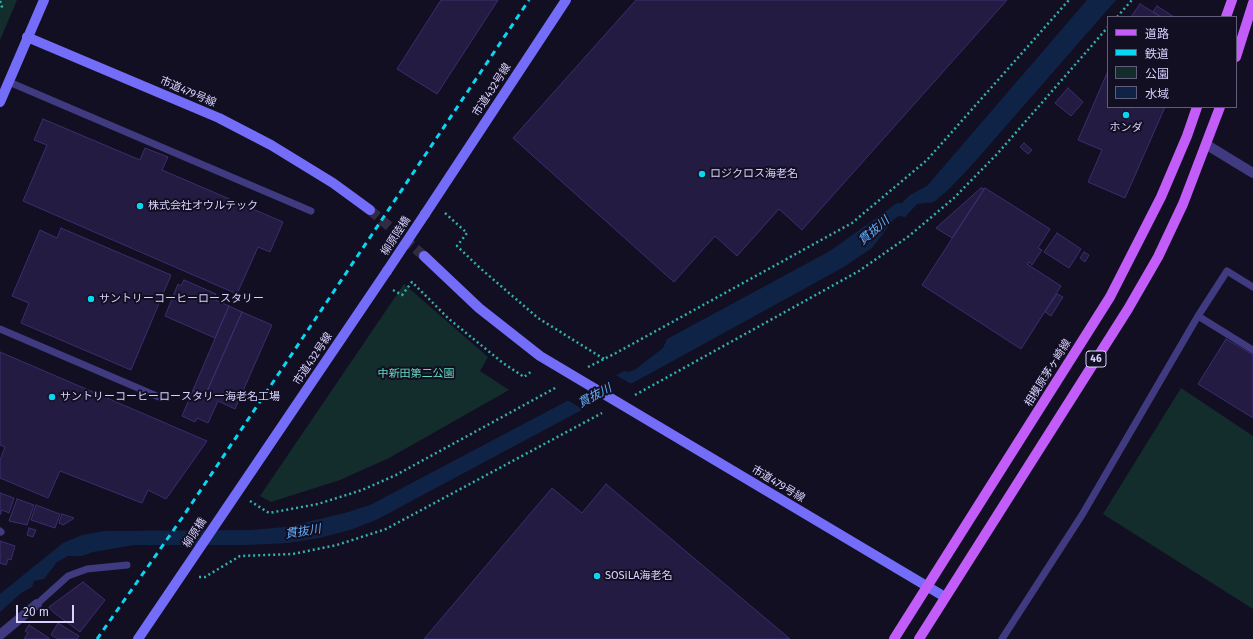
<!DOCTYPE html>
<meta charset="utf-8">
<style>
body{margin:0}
#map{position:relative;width:1253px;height:639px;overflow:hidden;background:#130f23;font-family:"Fira Sans","Noto Sans JP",sans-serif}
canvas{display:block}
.legend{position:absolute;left:1107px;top:16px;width:130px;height:92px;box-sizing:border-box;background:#130f23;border:1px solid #625d7a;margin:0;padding:5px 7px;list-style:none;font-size:12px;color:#d8d2fd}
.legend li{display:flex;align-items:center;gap:8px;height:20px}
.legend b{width:20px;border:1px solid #625d7a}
.scale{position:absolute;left:16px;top:605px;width:58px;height:18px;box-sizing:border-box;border:2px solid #d8d2fd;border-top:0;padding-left:5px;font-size:12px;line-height:14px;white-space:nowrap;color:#d8d2fd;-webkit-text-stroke:3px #130f23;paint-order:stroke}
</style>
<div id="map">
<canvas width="1253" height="639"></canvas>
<ul class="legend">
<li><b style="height:5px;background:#c35df9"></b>道路</li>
<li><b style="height:5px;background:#08d6f3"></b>鉄道</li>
<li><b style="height:11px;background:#122d2c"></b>公園</li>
<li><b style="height:11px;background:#0f2346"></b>水域</li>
</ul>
<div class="scale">20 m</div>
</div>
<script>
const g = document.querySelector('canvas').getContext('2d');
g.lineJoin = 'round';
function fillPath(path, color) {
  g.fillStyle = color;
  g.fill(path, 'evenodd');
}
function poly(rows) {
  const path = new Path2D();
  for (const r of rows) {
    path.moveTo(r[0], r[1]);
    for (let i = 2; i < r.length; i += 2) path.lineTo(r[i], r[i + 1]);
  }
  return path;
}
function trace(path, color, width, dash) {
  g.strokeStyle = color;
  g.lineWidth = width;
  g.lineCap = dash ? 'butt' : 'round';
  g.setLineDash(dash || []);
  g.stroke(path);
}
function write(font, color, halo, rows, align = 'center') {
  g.font = font + ' "Fira Sans","Noto Sans JP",sans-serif';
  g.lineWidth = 4;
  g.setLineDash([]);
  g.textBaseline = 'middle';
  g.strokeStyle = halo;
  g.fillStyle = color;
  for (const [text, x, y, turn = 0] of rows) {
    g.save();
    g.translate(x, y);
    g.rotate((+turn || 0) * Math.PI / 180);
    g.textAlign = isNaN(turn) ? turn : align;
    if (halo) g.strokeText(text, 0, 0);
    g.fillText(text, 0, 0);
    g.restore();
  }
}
fillPath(poly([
 [0,0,17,0,0,40],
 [404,284,488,357,480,371,509,390,389,458,340,480,271,502,260,496],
 [1181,388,1253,436,1253,609,1103,514]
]), '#122d2c');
fillPath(poly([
 [1087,0,1116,0,971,166,949,189,934,202,917,204,905,217,899,216,894,219,872,248,842,268,649,374,376,520,350,530,319,538,288,543,247,545,134,545,93,552,82,556,68,556,57,562,44,579,34,581,32,587,21,593,0,612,0,594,63,543,82,535,104,531,250,530,285,527,345,513,370,505,624,371,629,372,636,369,663,348,667,339,830,251,897,203,902,203,910,195,927,186]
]), '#0f2346');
fillPath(poly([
 [614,374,633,385,585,411,566,399]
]), '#130f23');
const building = poly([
 [441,0,498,0,437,94,397,69,441,0],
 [636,0,1007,0,802,230,779,209,737,256,715,236,674,282,513,138,636,0],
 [1140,4,1153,12,1161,17,1131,17,1140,4],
 [1157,6,1174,17,1161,17,1153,12,1157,6],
 [1108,71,1108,107,1165,107,1125,198,1088,182,1102,150,1078,140,1108,71],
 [1068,88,1083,102,1071,116,1055,103,1068,88],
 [43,119,140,160,145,148,168,157,162,170,283,222,270,252,258,247,237,294,23,201,47,145,34,140,43,119],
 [1024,143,1032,150,1028,154,1020,147,1024,143],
 [981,188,984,189,952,238,936,228,981,188],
 [985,188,1050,229,1038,248,1042,250,1032,265,1029,262,1027,264,1061,286,1021,349,922,285,985,188],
 [61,228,171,275,131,370,21,323,29,303,12,296,40,230,57,238,61,228],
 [1057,233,1081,249,1069,268,1044,252,1057,233],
 [1084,252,1089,255,1085,262,1080,258,1084,252],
 [184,280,216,294,213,299,229,306,215,338,165,316,178,284,181,286,184,280],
 [1057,294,1063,297,1051,316,1045,312,1057,294],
 [229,306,242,312,205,396,193,390,229,306],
 [242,312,272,325,235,409,218,401,208,423,197,418,195,422,182,416,193,390,205,396,242,312],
 [1226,339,1253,355,1253,418,1198,384,1226,339],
 [0,352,207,441,166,499,148,490,142,503,60,471,48,498,0,478,0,460,5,447,0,445,0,352],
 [606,484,790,639,424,639,552,488,582,513,606,484],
 [0,493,14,498,9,513,2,510,0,515,0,493],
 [17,499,34,505,27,525,9,521,17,499],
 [36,505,60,514,55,528,31,520,36,505],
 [62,514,74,518,73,519,63,525,59,523,62,514],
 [29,528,36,530,33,537,27,535,29,528],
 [0,541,15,546,11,560,8,559,6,565,0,563,0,541],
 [83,582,105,600,80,632,53,612,49,607,83,582],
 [58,623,79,636,77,639,58,639,51,635,58,623],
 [29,625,49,638,49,639,24,639,28,633,25,631,29,625]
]);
fillPath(building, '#241b43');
trace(building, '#3c2e6e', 1);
trace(poly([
 [370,210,424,256]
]), '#312c44', 10, [10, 5]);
trace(poly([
 [0,1,2,6,0,10],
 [1117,17,1132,0],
 [445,213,467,233,457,246,480,268,538,318,604,359],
 [393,290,402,295,412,282,449,319,503,363,524,377,532,371],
 [588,367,616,353,852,223,927,160,1069,0],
 [635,395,859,271,909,236,954,198,998,153,1108,27],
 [250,501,269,513,318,504,362,490,396,475,557,387],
 [199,577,205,577,240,556,293,554,337,545,386,529,602,413]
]), '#33b1ac', 2.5, [2, 3]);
trace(poly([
 [9,82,311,211],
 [1253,287,1227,271,1198,316,1253,350],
 [0,329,159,397],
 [0,531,1,532],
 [37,604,68,576,87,569,127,565],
 [1002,639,1082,515,1198,316]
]), '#403b80', 7);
trace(poly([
 [1207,145,1253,173],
 [0,635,37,604]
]), '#403b80', 10);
trace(poly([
 [27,37,219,118,271,145,333,183,370,210],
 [0,102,44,0],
 [425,214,566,0],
 [424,256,479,308,540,356,945,597],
 [138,639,387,271]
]), '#736dfa', 10);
trace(poly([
 [1226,17,1232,0],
 [1236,57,1253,3],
 [894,639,1110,297,1161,197,1187,136,1197,107],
 [919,639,1128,309,1158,257,1183,204,1220,107]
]), '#c35df9', 10);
trace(poly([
 [97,639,182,518,529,0]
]), '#08d6f3', 3, [6, 5]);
trace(poly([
 [387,271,425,214]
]), '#736dfa', 10);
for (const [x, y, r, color] of [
 [1126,115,4,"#08d6f3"],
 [702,174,4,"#08d6f3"],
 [140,206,4,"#08d6f3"],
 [91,299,4,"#08d6f3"],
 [52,397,4,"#08d6f3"],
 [597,576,4,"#08d6f3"]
]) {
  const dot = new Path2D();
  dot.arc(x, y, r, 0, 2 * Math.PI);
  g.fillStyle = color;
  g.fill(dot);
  trace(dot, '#130f23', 1.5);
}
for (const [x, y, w] of [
 [1096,359,20]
]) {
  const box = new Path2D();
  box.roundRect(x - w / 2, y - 8, w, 16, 3);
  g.fillStyle = '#130f23';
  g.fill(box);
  trace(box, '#d8d2fd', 1);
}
write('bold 10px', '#d8d2fd', null, [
 ["46",1096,359]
]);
write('11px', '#d8d2fd', '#130f23', [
 ["市道432号線",492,90,-57],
 ["市道479号線",188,92,23],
 ["柳原陸橋",396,236,-57],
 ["市道432号線",313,359,-56],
 ["相模原茅ヶ崎線",1048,373,-58],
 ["市道479号線",778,484,31],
 ["柳原橋",195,533,-57]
]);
write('11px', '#d8d2fd', '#130f23', [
 ["ホンダ",1126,128,"center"],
 ["ロジクロス海老名",710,174],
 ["株式会社オウルテック",148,206],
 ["サントリーコーヒーロースタリー",99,299],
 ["サントリーコーヒーロースタリー海老名工場",60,397],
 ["SOSiLA海老名",605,576]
], 'left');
write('11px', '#60dbbf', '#130f23', [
 ["中新田第二公園",416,374]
]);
write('italic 12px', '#64b1fa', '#130f23', [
 ["貫抜川",874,231,-41],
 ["貫抜川",595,396,-28],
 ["貫抜川",303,532,-9]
]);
</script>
